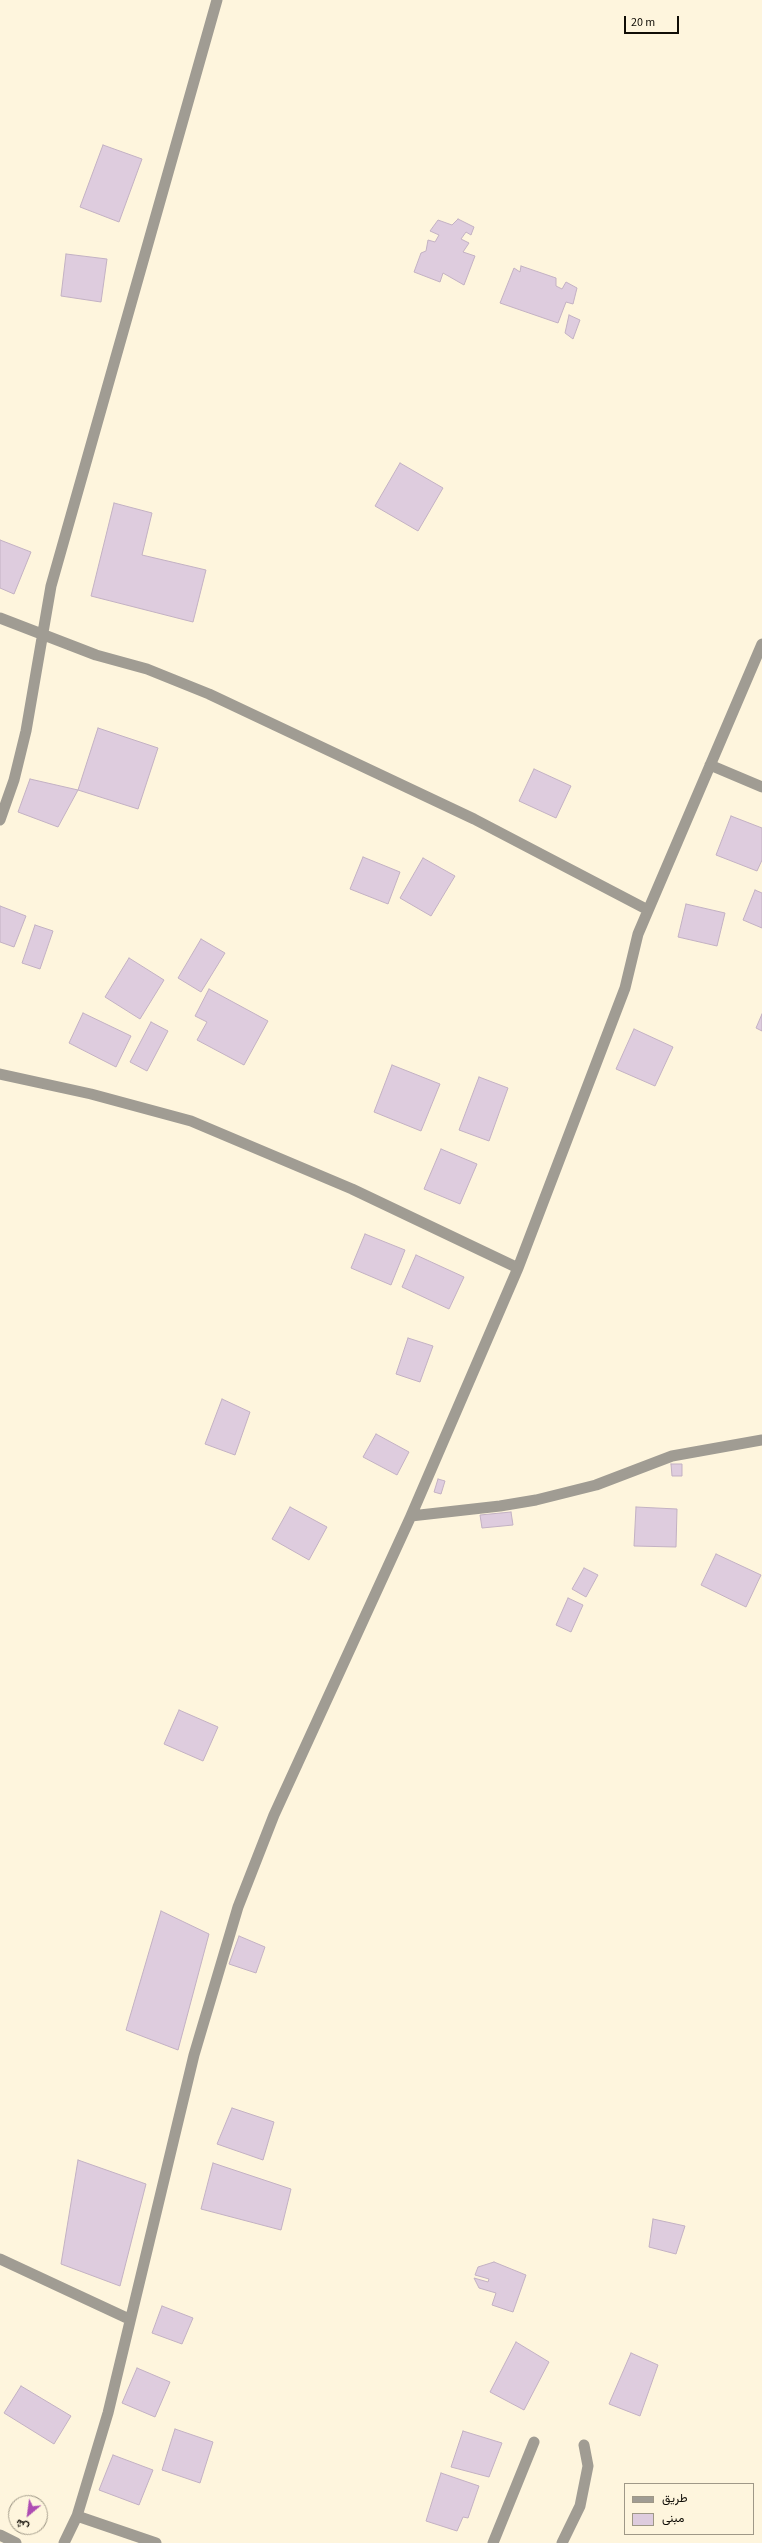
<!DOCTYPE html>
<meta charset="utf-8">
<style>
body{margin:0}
#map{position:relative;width:762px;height:2543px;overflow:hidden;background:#fef5dd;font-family:"Source Sans 3",Vazirmatn,sans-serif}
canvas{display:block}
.legend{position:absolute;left:624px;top:2483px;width:130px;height:52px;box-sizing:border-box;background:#fef5dd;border:1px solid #9f9887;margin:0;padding:5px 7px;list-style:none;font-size:12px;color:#100d06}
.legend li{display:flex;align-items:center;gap:8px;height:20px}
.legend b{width:20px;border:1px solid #9f9887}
.north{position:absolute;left:8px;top:2495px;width:40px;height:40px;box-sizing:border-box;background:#fef5dd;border:1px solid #9f9887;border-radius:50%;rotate:209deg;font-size:11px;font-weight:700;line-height:16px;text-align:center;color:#100d06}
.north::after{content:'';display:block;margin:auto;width:14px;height:18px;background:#ae4cb3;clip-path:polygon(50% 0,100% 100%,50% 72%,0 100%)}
.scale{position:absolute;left:624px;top:16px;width:55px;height:18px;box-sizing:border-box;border:2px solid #100d06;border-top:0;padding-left:5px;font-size:12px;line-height:14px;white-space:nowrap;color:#100d06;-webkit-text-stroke:3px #fef5dd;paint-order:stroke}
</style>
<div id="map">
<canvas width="762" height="2543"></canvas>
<ul class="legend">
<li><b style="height:5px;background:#a09c93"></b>طريق</li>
<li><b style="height:11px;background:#deccde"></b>مبنى</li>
</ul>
<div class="north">ش</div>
<div class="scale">20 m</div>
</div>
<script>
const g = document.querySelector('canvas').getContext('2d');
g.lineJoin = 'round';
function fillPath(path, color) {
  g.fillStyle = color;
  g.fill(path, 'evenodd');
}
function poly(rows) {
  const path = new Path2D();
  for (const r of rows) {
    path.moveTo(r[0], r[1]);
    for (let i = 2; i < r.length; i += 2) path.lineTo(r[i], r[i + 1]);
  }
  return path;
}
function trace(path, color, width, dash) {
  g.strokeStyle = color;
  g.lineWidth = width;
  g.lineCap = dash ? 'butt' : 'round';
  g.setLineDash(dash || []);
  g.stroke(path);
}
const building = poly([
 [103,145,142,159,119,222,80,207,103,145],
 [458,219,474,227,471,235,466,232,461,239,469,243,463,252,475,256,464,285,443,273,440,282,414,272,421,253,426,251,428,240,435,242,439,235,430,231,438,220,452,225,458,219],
 [66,254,107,259,101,302,61,296,66,254],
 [521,266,556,278,556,286,562,289,566,282,577,288,573,304,566,302,558,323,500,303,514,268,520,272,521,266],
 [569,315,580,320,573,339,565,333,569,315],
 [400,463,443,488,418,531,375,506,400,463],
 [114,503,152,513,142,555,206,570,193,622,91,596,114,503],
 [0,540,31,552,14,594,0,588,0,540],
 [98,728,158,748,138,809,78,790,98,728],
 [534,769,571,786,556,818,519,801,534,769],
 [30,779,78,790,58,827,18,812,30,779],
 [731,816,762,828,762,860,757,871,716,855,731,816],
 [363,857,400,872,388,904,350,889,363,857],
 [423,858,455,876,431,916,400,898,423,858],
 [755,890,762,893,762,928,743,920,755,890],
 [686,904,725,913,717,946,678,937,686,904],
 [0,906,26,916,14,947,0,942,0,906],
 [35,925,53,931,40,969,22,963,35,925],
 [201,939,225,953,201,992,178,978,201,939],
 [129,958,164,980,140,1019,105,997,129,958],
 [209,989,268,1021,244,1065,197,1040,207,1022,195,1016,209,989],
 [83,1013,131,1036,116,1067,69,1043,83,1013],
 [762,1014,762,1031,756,1028,762,1014],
 [151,1022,168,1031,147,1071,130,1062,151,1022],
 [634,1029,673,1047,655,1086,616,1069,634,1029],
 [392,1065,440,1084,421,1131,374,1112,392,1065],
 [479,1077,508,1088,489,1141,459,1130,479,1077],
 [441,1149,477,1164,460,1204,424,1189,441,1149],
 [365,1234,405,1250,391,1285,351,1268,365,1234],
 [416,1255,464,1277,449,1309,402,1287,416,1255],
 [408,1338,433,1346,420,1382,396,1374,408,1338],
 [222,1399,250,1412,235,1455,205,1444,222,1399],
 [376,1434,409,1452,397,1475,363,1457,376,1434],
 [671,1464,682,1464,682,1476,672,1476,671,1464],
 [438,1479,445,1481,441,1494,434,1492,438,1479],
 [290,1507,327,1527,309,1560,272,1539,290,1507],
 [636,1507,677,1509,676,1547,634,1546,636,1507],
 [511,1512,513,1525,482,1528,480,1515,511,1512],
 [716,1554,761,1575,746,1607,701,1585,716,1554],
 [584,1568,598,1575,586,1597,572,1589,584,1568],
 [568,1598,583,1605,571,1632,556,1625,568,1598],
 [179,1710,218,1727,203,1761,164,1744,179,1710],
 [161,1911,209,1934,178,2050,126,2030,161,1911],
 [239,1936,265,1947,256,1973,229,1964,239,1936],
 [232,2108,274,2122,263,2160,217,2144,232,2108],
 [78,2160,146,2184,120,2286,61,2264,78,2160],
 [213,2163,291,2189,281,2230,201,2209,213,2163],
 [653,2219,685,2226,676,2254,649,2247,653,2219],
 [494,2262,526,2275,513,2312,492,2305,496,2293,479,2288,474,2278,488,2282,489,2279,475,2275,478,2267,494,2262],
 [162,2306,193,2318,182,2344,152,2333,162,2306],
 [516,2342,549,2362,524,2410,490,2392,516,2342],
 [631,2353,658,2365,640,2416,609,2404,631,2353],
 [137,2368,170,2382,155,2417,122,2403,137,2368],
 [21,2386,71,2416,54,2444,4,2413,21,2386],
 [175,2429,213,2442,200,2483,162,2470,175,2429],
 [463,2431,502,2443,489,2477,451,2467,463,2431],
 [113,2455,153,2470,139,2505,99,2490,113,2455],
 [441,2473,479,2486,468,2518,463,2517,457,2531,426,2521,441,2473]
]);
fillPath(building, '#deccde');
trace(building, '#c3b1c3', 1);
trace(poly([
 [0,618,96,655,147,669,209,694,474,819,648,910],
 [710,765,762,787],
 [0,820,14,780,26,731,51,586,217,0],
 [0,1074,91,1094,191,1121,352,1189,518,1268],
 [411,1516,500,1506,536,1500,596,1485,672,1456,762,1440],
 [0,2259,129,2319],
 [77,2516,156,2543],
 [0,2535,16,2543],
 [64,2543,77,2516,108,2413,194,2055,238,1907,274,1815,411,1516,518,1268,625,988,638,934,762,644],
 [493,2543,534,2442],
 [562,2543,580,2506,588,2466,584,2445]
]), '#a09c93', 11);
</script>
